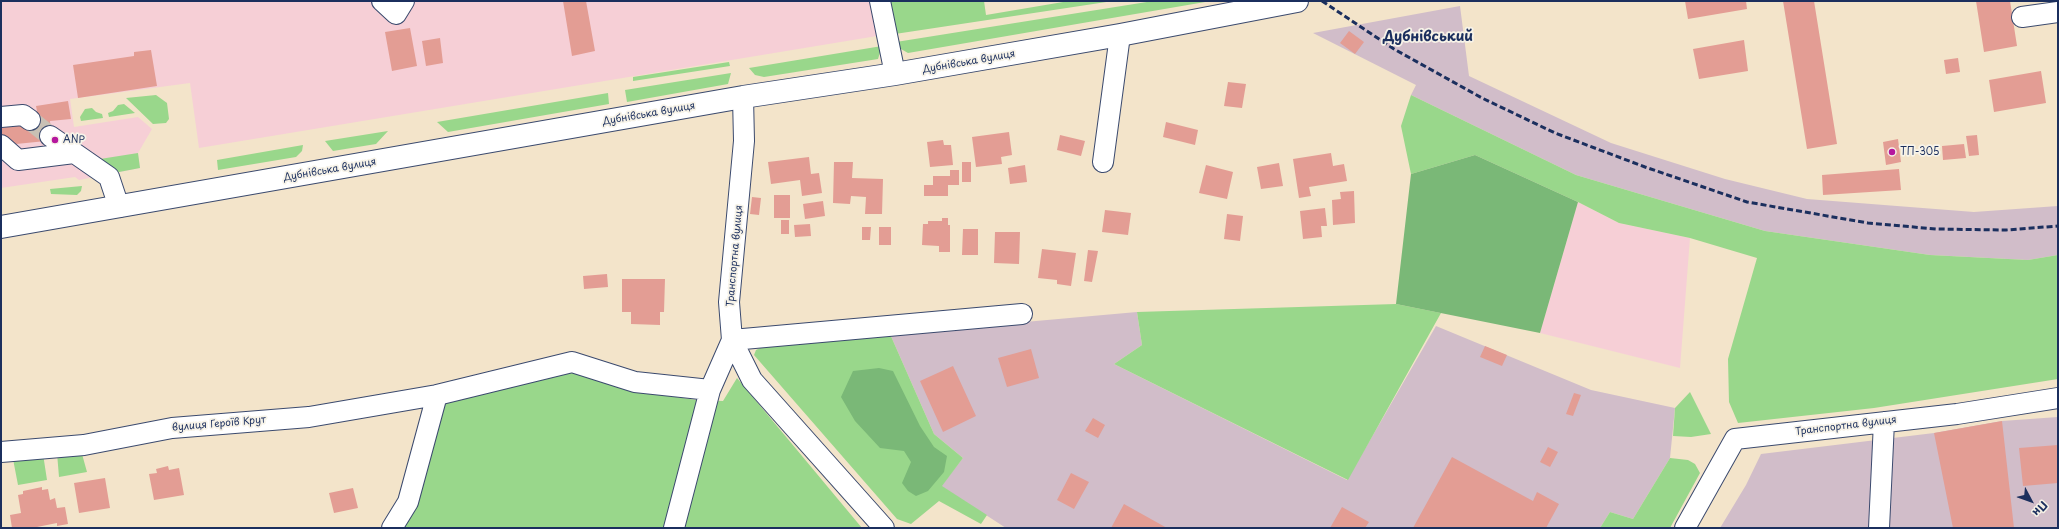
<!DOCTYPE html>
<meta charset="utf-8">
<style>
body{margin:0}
#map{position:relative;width:2059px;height:529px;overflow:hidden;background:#f3e4ca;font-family:"Playpen Sans",sans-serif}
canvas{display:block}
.frame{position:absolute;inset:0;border:2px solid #1b2f5e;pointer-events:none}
.north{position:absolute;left:2011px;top:481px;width:40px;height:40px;-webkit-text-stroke:3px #f7f3e8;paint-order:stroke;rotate:131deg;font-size:11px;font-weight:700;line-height:16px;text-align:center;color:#1b2f5e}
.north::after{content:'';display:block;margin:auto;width:14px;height:18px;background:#1b2f5e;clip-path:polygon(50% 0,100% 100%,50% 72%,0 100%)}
</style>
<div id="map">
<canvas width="2059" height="529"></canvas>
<div class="frame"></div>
<div class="north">Пн</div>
</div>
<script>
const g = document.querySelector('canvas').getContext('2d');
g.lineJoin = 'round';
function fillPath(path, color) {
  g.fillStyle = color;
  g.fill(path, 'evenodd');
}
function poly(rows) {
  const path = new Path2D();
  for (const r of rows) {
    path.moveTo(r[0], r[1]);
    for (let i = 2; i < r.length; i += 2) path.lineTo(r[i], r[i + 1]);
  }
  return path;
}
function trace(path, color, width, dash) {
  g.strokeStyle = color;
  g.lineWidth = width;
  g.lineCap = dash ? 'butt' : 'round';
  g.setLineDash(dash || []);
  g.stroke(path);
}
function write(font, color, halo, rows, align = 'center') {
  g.font = font + ' "Playpen Sans",sans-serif';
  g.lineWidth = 3.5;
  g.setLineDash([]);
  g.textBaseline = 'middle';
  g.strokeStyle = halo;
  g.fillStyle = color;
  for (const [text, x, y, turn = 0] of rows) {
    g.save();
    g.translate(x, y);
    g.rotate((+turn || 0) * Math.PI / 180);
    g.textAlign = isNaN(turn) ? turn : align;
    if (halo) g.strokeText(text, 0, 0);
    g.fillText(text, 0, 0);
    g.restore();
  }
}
fillPath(poly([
 [1,1,870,1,877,36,199,148,190,83,70,99,74,127,138,117,152,129,138,153,140,168,79,180,75,177,1,188],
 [1578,202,1619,223,1690,238,1680,368,1540,333]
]), '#f6cfd6');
fillPath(poly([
 [1460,6,1469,76,1611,143,1725,179,1807,199,1974,212,2058,206,2058,255,2028,260,1930,255,1765,231,1576,175,1411,95,1416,85,1313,33],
 [1137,312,1142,345,1114,364,1347,480,1436,326,1591,390,1675,408,1670,458,1633,519,1610,512,1600,528,1006,528,941,486,963,458,934,434,890,334],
 [2058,417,2058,528,1720,528,1746,485,1761,454,1934,433,2002,421]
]), '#d1bdc9');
fillPath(poly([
 [888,1,984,1,986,15,1069,1,1113,1,895,34],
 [1153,1,1211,1,908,53,901,49,896,42],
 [882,46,878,59,764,77,755,75,749,68],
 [729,62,730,66,633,81,633,77],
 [731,73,728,84,627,102,625,90],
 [608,93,609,104,448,132,437,122],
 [156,95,167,103,169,119,166,123,153,124,126,98],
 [1411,95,1576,175,1765,231,1930,255,2028,260,2058,255,2058,379,1874,408,1738,423,1729,402,1728,359,1757,258,1690,238,1619,223,1578,202,1475,155,1411,174,1401,126],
 [124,104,135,113,109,117,108,113,113,111,118,105],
 [92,108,96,112,102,114,103,118,81,121,80,117,85,109],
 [388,131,376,144,333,151,325,141],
 [303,145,302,151,296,157,218,170,217,160],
 [138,153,140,168,114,173,100,159],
 [82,186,81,191,77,195,51,194,50,189],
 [1396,304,1441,313,1348,480,1114,364,1142,345,1137,312],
 [890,334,934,434,963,458,942,486,987,515,981,524,939,501,911,524,897,519,754,355,756,350,762,347],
 [570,369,630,390,696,400,723,401,737,378,862,528,404,528,415,508,446,399],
 [1690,392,1711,434,1691,437,1673,436,1675,408],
 [57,453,82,454,87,472,59,477],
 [43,454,47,480,18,485,13,459],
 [1670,458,1688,460,1695,464,1700,473,1670,528,1600,528,1610,512,1633,519]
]), '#99d78b');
fillPath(poly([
 [1475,155,1578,202,1540,333,1396,304,1411,174],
 [879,368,893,371,920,426,934,447,947,456,944,472,928,491,916,496,908,491,902,483,911,462,904,451,880,448,855,421,841,397,853,371]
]), '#7ab877');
fillPath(poly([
 [563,1,586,1,595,51,572,56],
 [1685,1,1746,1,1747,9,1688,19],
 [1783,1,1814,1,1837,144,1807,149],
 [1976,1,2010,1,2017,46,1984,52],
 [410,28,417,66,392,71,385,32],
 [1349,31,1364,42,1355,54,1340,43],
 [440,38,443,63,426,66,422,41],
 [1744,40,1748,71,1699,79,1693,49],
 [151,50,157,86,78,98,73,65,134,56,134,52],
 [1958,58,1960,72,1946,74,1944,60],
 [2041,71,2046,103,1994,112,1989,80],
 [1228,82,1246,84,1242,108,1224,106],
 [68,101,71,119,50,121,51,134,46,141,6,145,1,141,1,128,26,124,37,111,36,106],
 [1166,122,1198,130,1195,145,1163,137],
 [1009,132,1012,155,1001,157,1002,164,976,167,972,137],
 [1060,135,1085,141,1081,156,1057,150],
 [1977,135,1979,155,1969,156,1966,136],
 [1898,139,1901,162,1886,165,1883,142],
 [943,140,944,145,951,145,953,165,930,167,927,142],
 [1964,144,1966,158,1943,160,1942,146],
 [1331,153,1333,166,1344,164,1347,181,1309,187,1311,196,1299,198,1293,159],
 [809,157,811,174,819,173,822,193,802,196,800,180,771,184,768,162],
 [834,162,853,162,852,178,883,179,882,214,865,214,866,197,851,196,850,204,833,203],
 [962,162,971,162,971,182,962,182],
 [1279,163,1283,186,1261,189,1257,167],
 [1025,165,1027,182,1010,184,1008,168],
 [1206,165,1233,172,1227,199,1199,193],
 [1899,169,1901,190,1823,195,1822,175],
 [950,170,959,170,959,185,948,185,948,196,924,196,924,185,933,185,933,176,950,176],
 [1354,191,1355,223,1333,225,1332,200,1341,199,1340,192],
 [774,195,790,195,790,218,774,218],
 [752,197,761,198,759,215,750,214],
 [823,201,825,216,805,219,803,204],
 [1325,208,1327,226,1321,226,1322,237,1303,239,1300,211],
 [1105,210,1131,213,1128,235,1102,232],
 [1227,214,1243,216,1240,241,1224,239],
 [942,218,948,218,948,225,950,225,950,252,939,252,939,246,922,245,923,224,928,224,928,221,942,221],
 [781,220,789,220,789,234,781,234],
 [810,224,811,236,795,237,794,225],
 [862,227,871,227,870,240,862,240],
 [879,227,891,227,891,245,879,245],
 [963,229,978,229,978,255,962,255],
 [995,232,1020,232,1019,264,994,263],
 [1042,249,1076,253,1071,286,1057,284,1057,280,1038,278],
 [1088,250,1098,251,1092,282,1084,281],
 [607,274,608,287,584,289,583,276],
 [622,279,665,279,664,312,660,312,660,325,631,324,631,312,622,312],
 [1485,346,1507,355,1502,366,1480,357],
 [1031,349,1039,378,1007,387,998,358],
 [953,366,976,416,943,432,920,381],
 [1574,393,1581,395,1573,416,1566,414],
 [1093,418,1105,425,1098,438,1085,431],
 [2002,421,2014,528,1953,528,1934,433],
 [2058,445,2058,483,2023,486,2019,448],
 [1548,447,1558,452,1550,467,1540,462],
 [1452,457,1533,501,1537,492,1559,504,1546,528,1413,528],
 [168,466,169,470,179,468,184,495,154,500,149,474,157,473,156,469],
 [1071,473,1089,482,1074,509,1057,500],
 [105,478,110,508,79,513,74,483],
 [42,487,42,490,48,489,50,500,55,498,57,508,65,507,68,524,57,526,57,523,32,528,12,528,10,515,21,513,18,495,23,494,23,491],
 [353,488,358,508,334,513,329,493],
 [1124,504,1167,528,1111,528],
 [1342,507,1369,522,1365,528,1330,528]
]), '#e39d94');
trace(poly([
 [30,120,50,136]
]), '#c8c0b4', 20, [20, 10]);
const minor = poly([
 [382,1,396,14,404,1],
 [880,1,895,74],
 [2022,17,2058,12],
 [743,97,744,141,729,302,732,340,752,380,884,528],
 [1,117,23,115,30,120],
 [50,136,109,177,119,207],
 [1,145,18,160,74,153],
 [1103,162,1120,35],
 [1,452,84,445,172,428,309,417,437,395,572,362,635,382,710,390,732,340,1022,314],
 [392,528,408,502,437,395],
 [674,528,710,390],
 [1685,528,1735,439,1957,414,2058,398],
 [1879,528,1884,422]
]);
const major = poly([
 [1,227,743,97,895,74,1120,35,1297,1]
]);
trace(minor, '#3b4a6e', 22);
trace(major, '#3b4a6e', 24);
trace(minor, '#fff', 20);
trace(major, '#fff', 22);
trace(poly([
 [1322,1,1394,49,1482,98,1555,133,1645,167,1747,202,1868,223,1936,229,2006,230,2058,226]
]), '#1b2f5e', 3, [6, 3]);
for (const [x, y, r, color] of [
 [55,140,4,"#b5179e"],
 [1892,152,4,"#b5179e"]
]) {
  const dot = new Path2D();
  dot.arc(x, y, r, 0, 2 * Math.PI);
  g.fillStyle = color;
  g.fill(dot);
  trace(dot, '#f7f3e8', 1.5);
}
write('10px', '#1b2f5e', '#f7f3e8', [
 ["Дубнівська вулиця",969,62,-10],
 ["Дубнівська вулиця",649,114,-10],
 ["Дубнівська вулиця",330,170,-10],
 ["Транспортна вулиця",735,256,-85],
 ["вулиця Героїв Крут",219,424,-5],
 ["Транспортна вулиця",1846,426,-7]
]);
write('10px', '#1b2f5e', '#f7f3e8', [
 ["ANP",63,140],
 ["ТП-305",1900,152]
], 'left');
write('bold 14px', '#1b2f5e', '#f7f3e8', [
 ["Дубнівський",1428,37]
]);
</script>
